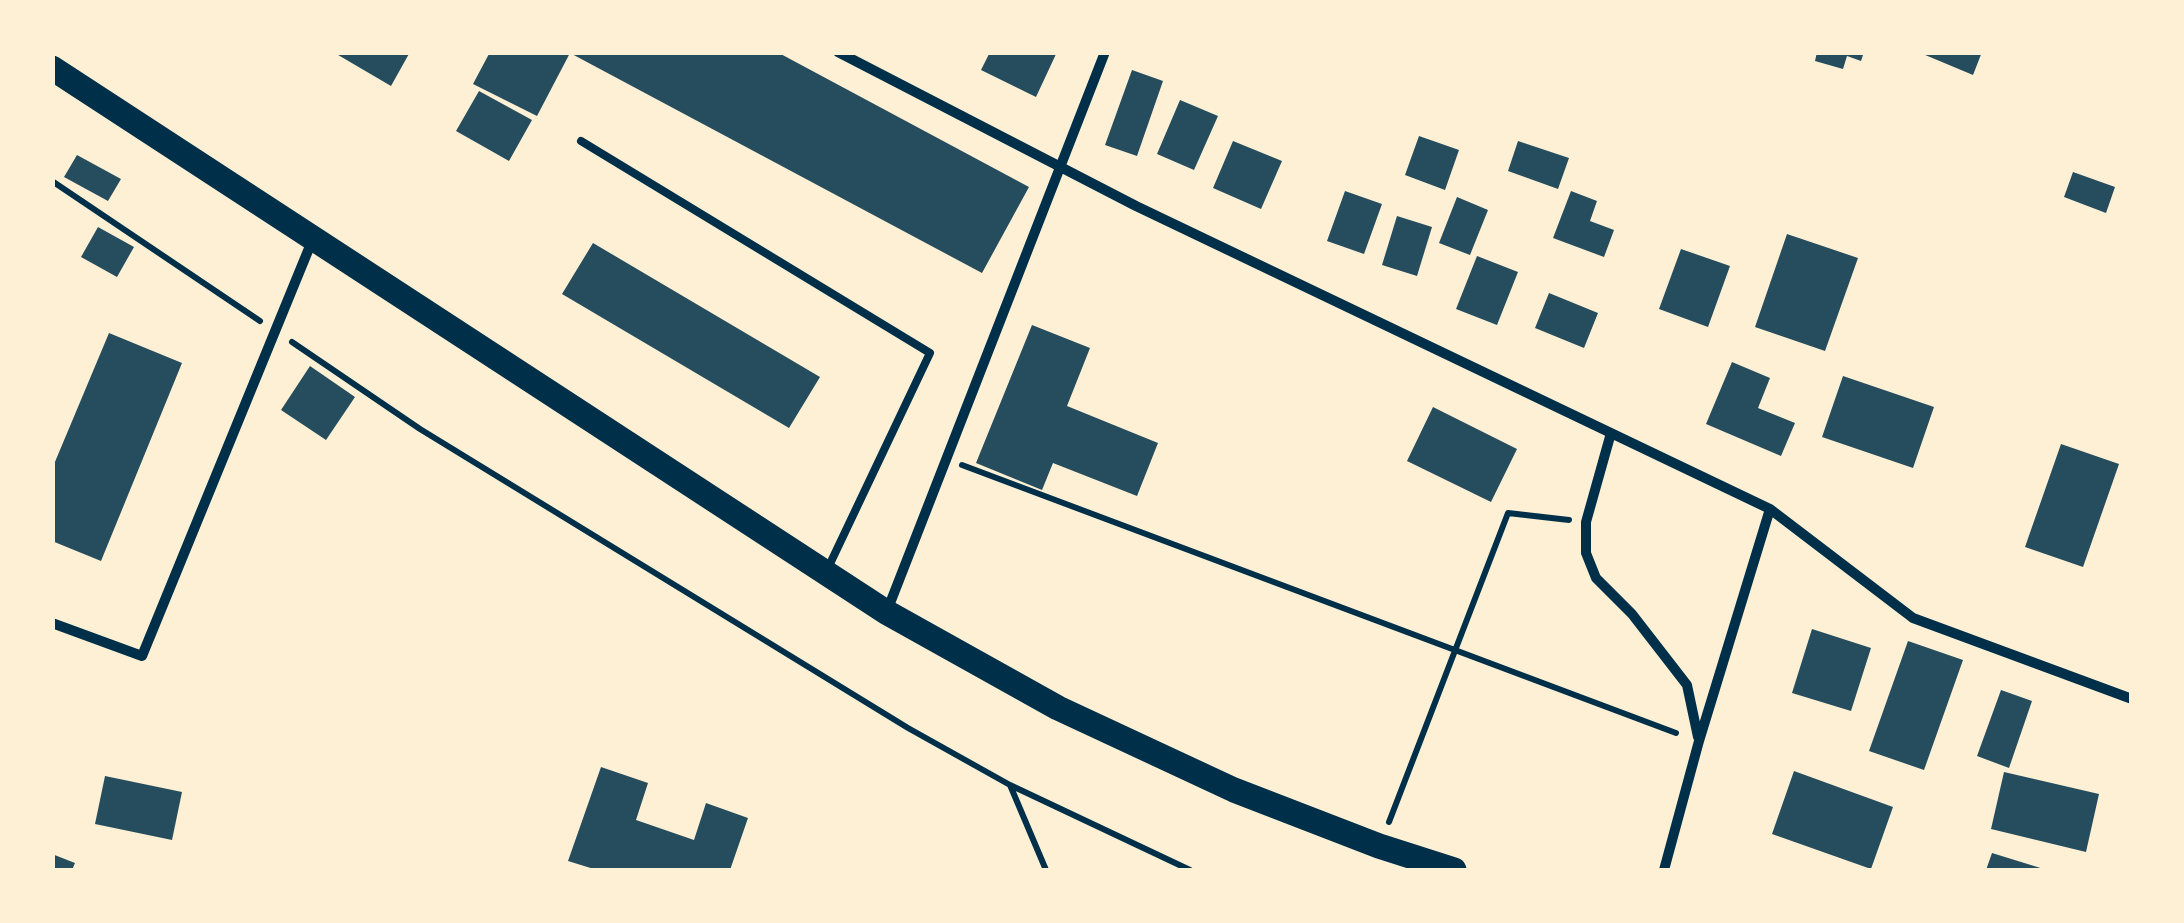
<!DOCTYPE html>
<style>
body{margin:0}
#map{position:relative;width:2184px;height:923px;overflow:hidden;background:#fdf0d5;font-family:Bitter,serif}
canvas{display:block}
.frame{position:absolute;inset:0;border:55px solid #fdf0d5;pointer-events:none}
</style>
<div id="map">
<canvas width="2184" height="923"></canvas>
<div class="frame"></div>
</div>
<script>
const g = document.querySelector('canvas').getContext('2d');
g.lineJoin = 'round';
function fillPath(path, color) {
  g.fillStyle = color;
  g.fill(path, 'evenodd');
}
function poly(rows) {
  const path = new Path2D();
  for (const r of rows) {
    path.moveTo(r[0], r[1]);
    for (let i = 2; i < r.length; i += 2) path.lineTo(r[i], r[i + 1]);
  }
  return path;
}
function trace(path, color, width, dash) {
  g.strokeStyle = color;
  g.lineWidth = width;
  g.lineCap = dash ? 'butt' : 'round';
  g.setLineDash(dash || []);
  g.stroke(path);
}
fillPath(poly([
 [333,52,410,52,391,86],
 [490,52,777,52,1029,187,982,273,570,53,537,116,473,84],
 [990,52,1057,52,1036,97,981,70],
 [1817,52,1864,52,1861,61,1847,56,1843,69,1815,61],
 [1918,52,1982,52,1973,75],
 [1132,70,1163,81,1137,156,1105,145],
 [479,91,532,120,509,161,456,131],
 [1180,100,1218,116,1194,170,1157,154],
 [1419,136,1459,150,1445,190,1405,175],
 [1233,141,1282,161,1261,209,1213,188],
 [1518,141,1569,158,1558,189,1508,171],
 [77,155,121,179,108,201,64,177],
 [2073,172,2115,187,2106,213,2064,197],
 [1345,191,1382,204,1364,254,1327,241],
 [1571,191,1597,201,1590,221,1614,230,1604,257,1553,238],
 [1457,197,1488,210,1470,255,1439,243],
 [1397,216,1432,227,1417,276,1382,265],
 [98,227,134,247,117,277,81,257],
 [1787,234,1858,258,1825,351,1755,327],
 [593,243,820,377,789,428,562,294],
 [1681,249,1730,266,1708,327,1659,309],
 [1477,256,1518,272,1497,325,1456,309],
 [1549,293,1598,313,1584,348,1535,328],
 [1032,325,1090,348,1067,406,1158,443,1137,496,1053,463,1042,490,976,463],
 [109,333,182,363,101,561,52,541,52,469],
 [1732,362,1770,378,1758,408,1795,423,1781,456,1706,424],
 [310,366,355,397,326,440,281,410],
 [1843,376,1934,407,1913,468,1822,437],
 [1433,407,1517,449,1491,502,1407,461],
 [2061,444,2119,464,2083,567,2025,547],
 [1812,629,1871,648,1851,711,1792,693],
 [1908,641,1963,660,1924,770,1869,751],
 [2001,690,2032,701,2009,768,1977,756],
 [601,767,648,783,636,820,694,840,706,803,748,818,730,870,597,870,568,861],
 [1794,771,1893,807,1871,869,1772,834],
 [2004,772,2099,794,2086,852,1991,829],
 [105,776,182,792,172,840,95,824],
 [1992,853,2047,870,1986,870],
 [52,854,75,863,72,870,52,870]
]), '#264d5e');
trace(poly([
 [52,181,260,321],
 [292,342,420,429,908,728,1010,785,1190,870],
 [962,465,1676,733],
 [1010,785,1046,870],
 [1389,822,1508,513,1569,520]
]), '#003049', 6);
trace(poly([
 [581,141,930,353,828,568]
]), '#003049', 8);
trace(poly([
 [838,52,1136,206,1770,509,1913,618,2132,699],
 [1611,433,1586,522,1586,553,1596,578,1632,614,1687,685,1698,737],
 [887,611,1105,52],
 [52,623,142,656,312,241],
 [1664,870,1699,741,1770,509]
]), '#003049', 10);
trace(poly([
 [52,68,886,612,1058,708,1234,790,1379,846,1454,870]
]), '#003049', 25);
</script>
